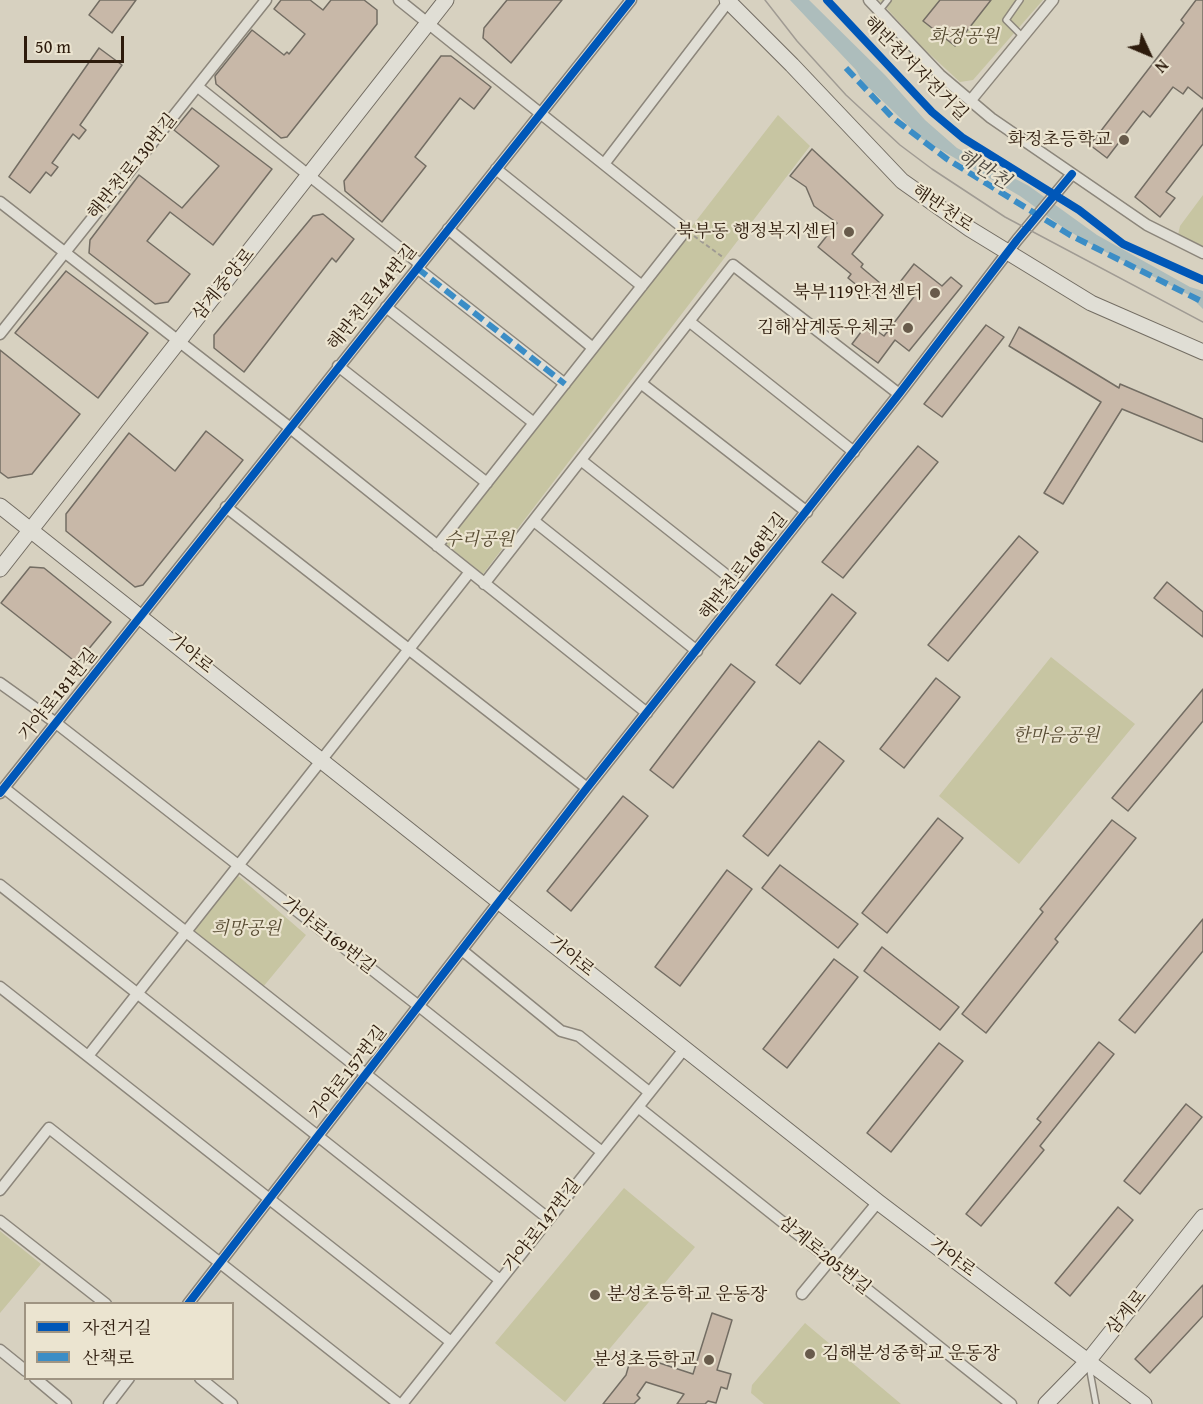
<!DOCTYPE html>
<meta charset="utf-8">
<style>
body{margin:0}
#map{position:relative;width:1203px;height:1404px;overflow:hidden;background:#d7d1c0;font-family:"Gentium Book Plus","Noto Serif KR",serif}
canvas{display:block}
.legend{position:absolute;left:24px;top:1302px;width:210px;height:78px;box-sizing:border-box;background:#ebe4d0;border:2px solid #9f9482;margin:0;padding:8px 10px;list-style:none;font-size:18px;color:#2d1b0c}
.legend li{display:flex;align-items:center;gap:12px;height:30px}
.legend b{width:30px;border:2px solid #9f9482}
.north{position:absolute;left:1119px;top:24px;width:60px;height:60px;-webkit-text-stroke:4px #ebe4d0;paint-order:stroke;rotate:134deg;font-size:16px;font-weight:700;line-height:24px;text-align:center;color:#2d1b0c}
.north::after{content:'';display:block;margin:auto;width:21px;height:27px;background:#2d1b0c;clip-path:polygon(50% 0,100% 100%,50% 72%,0 100%)}
.scale{position:absolute;left:24px;top:36px;width:100px;height:27px;box-sizing:border-box;border:3px solid #2d1b0c;border-top:0;padding-left:8px;font-size:18px;line-height:21px;white-space:nowrap;color:#2d1b0c;-webkit-text-stroke:4px #ebe4d0;paint-order:stroke}
</style>
<div id="map">
<canvas width="1203" height="1404"></canvas>
<ul class="legend">
<li><b style="height:8px;background:#0057b8"></b>자전거길</li>
<li><b style="height:8px;background:#3b8dc6"></b>산책로</li>
</ul>
<div class="north">N</div>
<div class="scale">50 m</div>
</div>
<script>
const g = document.querySelector('canvas').getContext('2d');
g.lineJoin = 'round';
function fillPath(path, color) {
  g.fillStyle = color;
  g.fill(path, 'evenodd');
}
function poly(rows) {
  const path = new Path2D();
  for (const r of rows) {
    path.moveTo(r[0], r[1]);
    for (let i = 2; i < r.length; i += 2) path.lineTo(r[i], r[i + 1]);
  }
  return path;
}
function trace(path, color, width, dash) {
  g.strokeStyle = color;
  g.lineWidth = width;
  g.lineCap = dash ? 'butt' : 'round';
  g.setLineDash(dash || []);
  g.stroke(path);
}
function write(font, color, halo, rows, align = 'center') {
  g.font = font + ' "Gentium Book Plus","Noto Serif KR",serif';
  g.lineWidth = 4.5;
  g.setLineDash([]);
  g.textBaseline = 'middle';
  g.strokeStyle = halo;
  g.fillStyle = color;
  for (const [text, x, y, turn = 0] of rows) {
    g.save();
    g.translate(x, y);
    g.rotate((+turn || 0) * Math.PI / 180);
    g.textAlign = isNaN(turn) ? turn : align;
    if (halo) g.strokeText(text, 0, 0);
    g.fillText(text, 0, 0);
    g.restore();
  }
}
fillPath(poly([
 [879,0,1043,0,973,80,960,82,922,47],
 [778,115,810,146,483,574,446,544],
 [1203,195,1203,246,1178,235,1180,226],
 [1051,657,1135,724,1019,864,939,796],
 [235,873,306,935,263,987,192,930],
 [624,1188,695,1247,565,1402,495,1343],
 [0,1231,41,1264,0,1313],
 [805,1323,901,1404,764,1404,751,1393,752,1385]
]), '#c7c5a2');
fillPath(poly([
 [790,0,809,0,885,75,925,120,957,148,1029,186,1097,235,1190,287,1203,291,1203,309,1189,295,1092,245,1061,226,1020,196,922,139,863,82,856,70]
]), '#adbdbc');
const building = poly([
 [100,0,136,0,112,33,89,15,100,0],
 [281,0,310,0,323,10,331,0,364,0,377,10,377,24,287,137,281,138,216,84,215,76,252,30,284,55,287,52,289,54,305,34,274,9,281,0],
 [507,0,562,0,511,63,483,38,484,28,507,0],
 [940,0,991,0,955,46,923,21,940,0],
 [1196,0,1203,0,1203,99,1188,87,1183,94,1173,87,1150,117,1143,111,1107,158,1090,145,1184,23,1181,20,1196,0],
 [99,48,122,65,80,125,86,130,79,139,73,134,52,163,58,167,51,176,46,172,30,193,9,177,99,48],
 [441,56,451,56,491,87,474,109,460,98,415,157,426,166,382,222,345,191,344,181,441,56],
 [192,108,272,169,213,245,170,212,147,241,190,274,168,302,155,304,89,253,90,240,139,175,182,208,219,166,174,130,192,108],
 [1203,108,1203,144,1166,192,1175,198,1160,217,1135,197,1203,108],
 [812,149,883,215,852,254,863,264,861,267,880,283,870,296,848,278,851,274,818,247,837,223,814,206,806,187,790,176,812,149],
 [323,214,354,239,336,262,332,258,244,372,214,348,214,335,313,216,323,214],
 [914,264,942,286,951,277,962,286,909,351,895,340,878,363,852,344,867,324,884,336,916,294,900,282,914,264],
 [66,271,148,333,98,398,15,333,66,271],
 [986,325,1004,337,942,417,924,404,986,325],
 [1019,327,1119,388,1120,384,1203,419,1203,442,1122,409,1063,504,1044,493,1101,402,1009,346,1019,327],
 [0,350,80,414,32,474,8,478,0,472,0,350],
 [206,431,243,460,143,585,135,587,66,531,66,514,129,433,175,471,206,431],
 [918,446,938,462,843,578,822,562,918,446],
 [1019,536,1038,552,948,661,928,645,1019,536],
 [30,567,44,568,111,622,77,663,1,603,30,567],
 [1167,582,1203,612,1203,637,1154,598,1167,582],
 [832,594,856,613,800,684,776,665,832,594],
 [731,664,755,682,673,788,650,770,731,664],
 [936,678,960,697,904,768,880,749,936,678],
 [1203,689,1203,721,1128,811,1112,798,1203,689],
 [819,741,844,761,768,856,743,836,819,741],
 [623,796,648,816,571,911,547,891,623,796],
 [938,818,963,838,887,933,862,913,938,818],
 [1112,820,1136,838,1055,939,1058,942,986,1033,962,1014,1043,912,1040,909,1112,820],
 [780,865,858,924,838,948,762,888,780,865],
 [727,870,752,889,680,986,655,967,727,870],
 [1203,919,1203,951,1135,1033,1119,1020,1203,919],
 [882,947,959,1007,940,1030,864,971,882,947],
 [834,959,858,977,787,1068,763,1049,834,959],
 [1099,1042,1114,1054,1040,1146,1044,1150,981,1226,966,1214,1041,1122,1037,1119,1099,1042],
 [939,1043,963,1061,891,1152,867,1133,939,1043],
 [1186,1104,1202,1117,1140,1194,1124,1181,1186,1104],
 [1118,1207,1133,1220,1070,1296,1055,1283,1118,1207],
 [1203,1285,1203,1316,1150,1373,1135,1359,1203,1285],
 [712,1313,732,1320,717,1370,731,1374,727,1389,721,1387,716,1403,708,1401,705,1404,677,1404,684,1394,646,1382,637,1395,640,1398,634,1404,603,1404,626,1375,632,1354,693,1374,712,1313]
]);
fillPath(building, '#c8b8a8');
trace(building, '#736d63', 1.5);
const lane = poly([
 [1020,0,1006,20,1023,37],
 [880,10,888,0],
 [1089,1366,1096,1404]
]);
const street = poly([
 [399,0,686,230,437,546],
 [869,0,940,75,991,118,1147,225,1203,253],
 [198,87,420,264],
 [971,100,1053,0],
 [604,164,728,2],
 [496,169,642,286],
 [0,202,289,427,647,713],
 [448,229,593,348],
 [417,268,565,384],
 [386,307,534,423],
 [690,322,854,452],
 [0,334,266,0],
 [338,366,487,483],
 [642,384,807,512],
 [582,461,744,589],
 [226,507,587,788],
 [534,521,697,651],
 [484,584,733,265,899,394],
 [0,683,56,723,420,1007,602,1152],
 [4,788,549,1219],
 [0,793,631,0],
 [0,885,500,1280],
 [463,951,561,1031,579,1036,649,1092],
 [0,987,451,1342],
 [88,1056,469,573],
 [638,1107,1011,1404],
 [0,1190,49,1128,399,1404],
 [0,1221,106,1304],
 [802,1294,878,1202],
 [188,1304,587,788,899,394,1017,240,1072,174],
 [0,1350,26,1371],
 [35,1378,66,1404],
 [200,1378,232,1404],
 [109,1404,129,1378],
 [402,1404,685,1048]
]);
const secondary = poly([
 [727,0,792,65,902,181,970,229,1091,303,1203,352],
 [0,506,878,1202,1144,1404],
 [0,569,446,0],
 [1046,1404,1088,1361,1203,1217]
]);
trace(lane, '#8c867b', 8);
trace(street, '#8c867b', 13);
trace(secondary, '#736d63', 17);
trace(poly([
 [694,236,724,258]
]), '#a09b93', 2, [4.5, 3]);
trace(lane, '#e0ded5', 5);
trace(street, '#e0ded5', 10);
trace(secondary, '#e0ded5', 15);
trace(poly([
 [765,0,797,41,846,95,900,145,932,169,1005,217,1203,322]
]), '#a09b93', 1.5);
trace(poly([
 [846,68,893,118,947,159,1070,235,1203,302],
 [417,268,565,384]
]), '#3b8dc6', 6, [12, 6]);
trace(poly([
 [827,0,932,112,963,138,1079,210,1123,244,1203,280],
 [0,793,631,0],
 [188,1304,587,788,899,394,1017,240,1072,174]
]), '#0057b8', 8);
for (const [x, y, r, color] of [
 [1124,140,6,"#685b4b"],
 [849,232,6,"#685b4b"],
 [935,293,6,"#685b4b"],
 [908,328,6,"#685b4b"],
 [595,1295,6,"#685b4b"],
 [810,1354,6,"#685b4b"],
 [709,1360,6,"#685b4b"]
]) {
  const dot = new Path2D();
  dot.arc(x, y, r, 0, 2 * Math.PI);
  g.fillStyle = color;
  g.fill(dot);
  trace(dot, '#ebe4d0', 2);
}
write('italic 18px', '#574b32', '#ebe4d0', [
 ["화정공원",964,37],
 ["수리공원",479,540],
 ["한마음공원",1056,736],
 ["희망공원",246,929]
]);
write('18px', '#2d1b0c', '#ebe4d0', [
 ["해반천서자전거길",915,69,45],
 ["해반천로130번길",133,167,-51],
 ["해반천로",942,209,34],
 ["삼계중앙로",224,285,-51],
 ["해반천로144번길",373,298,-51],
 ["해반천로168번길",744,567,-52],
 ["가야로",190,654,39],
 ["가야로181번길",59,695,-51],
 ["가야로169번길",328,936,38],
 ["가야로",571,957,39],
 ["가야로157번길",349,1073,-52],
 ["가야로147번길",543,1226,-52],
 ["삼계로205번길",824,1256,39],
 ["가야로",952,1258,37],
 ["삼계로",1127,1313,-51]
]);
write('18px', '#2d1b0c', '#ebe4d0', [
 ["화정초등학교",1112,140],
 ["북부동 행정복지센터",837,232],
 ["북부119안전센터",923,293],
 ["김해삼계동우체국",896,328],
 ["분성초등학교 운동장",607,1295,"left"],
 ["김해분성중학교 운동장",822,1354,"left"],
 ["분성초등학교",697,1360]
], 'right');
write('italic 20px', '#4e4941', '#ebe4d0', [
 ["해반천",983,170,31]
]);
</script>
